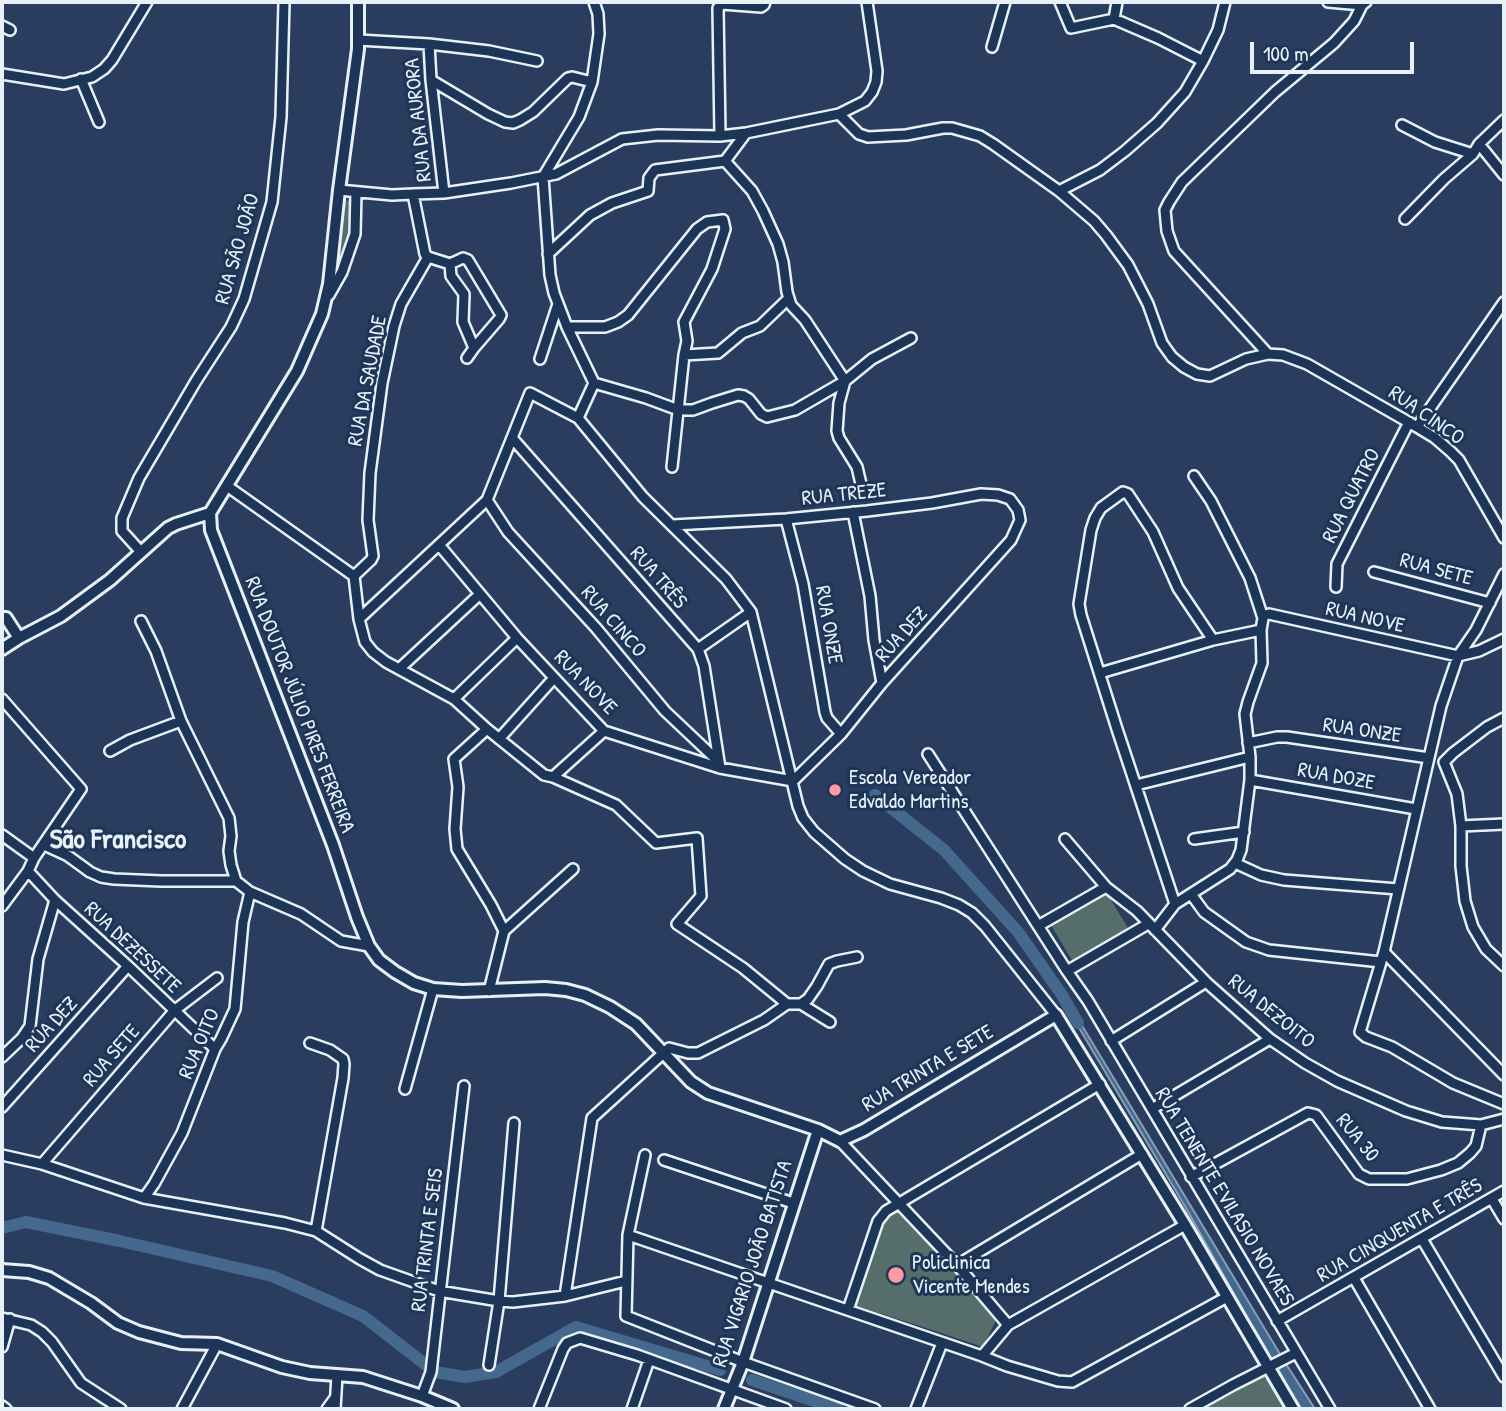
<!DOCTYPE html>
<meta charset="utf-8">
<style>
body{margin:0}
#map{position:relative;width:1506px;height:1411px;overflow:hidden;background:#2b3d5e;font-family:"Patrick Hand",sans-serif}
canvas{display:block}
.frame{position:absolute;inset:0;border:4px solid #e8f1f8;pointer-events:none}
.scale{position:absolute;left:1250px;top:42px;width:164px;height:32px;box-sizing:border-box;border:4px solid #e8f1f8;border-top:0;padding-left:9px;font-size:21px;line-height:24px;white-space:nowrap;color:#e8f1f8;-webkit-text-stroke:5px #1d3557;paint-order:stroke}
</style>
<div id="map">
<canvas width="1506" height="1411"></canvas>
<div class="frame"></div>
<div class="scale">100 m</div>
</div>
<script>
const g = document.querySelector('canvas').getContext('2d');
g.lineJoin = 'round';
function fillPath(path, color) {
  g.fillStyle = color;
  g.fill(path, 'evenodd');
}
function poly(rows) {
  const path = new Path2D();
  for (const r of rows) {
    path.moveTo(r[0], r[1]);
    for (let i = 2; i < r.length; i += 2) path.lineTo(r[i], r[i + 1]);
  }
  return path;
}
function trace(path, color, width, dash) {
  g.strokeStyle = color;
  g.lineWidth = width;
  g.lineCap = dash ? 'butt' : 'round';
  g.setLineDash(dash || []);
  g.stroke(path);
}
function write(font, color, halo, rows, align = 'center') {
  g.font = font + ' "Patrick Hand",sans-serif';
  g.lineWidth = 6;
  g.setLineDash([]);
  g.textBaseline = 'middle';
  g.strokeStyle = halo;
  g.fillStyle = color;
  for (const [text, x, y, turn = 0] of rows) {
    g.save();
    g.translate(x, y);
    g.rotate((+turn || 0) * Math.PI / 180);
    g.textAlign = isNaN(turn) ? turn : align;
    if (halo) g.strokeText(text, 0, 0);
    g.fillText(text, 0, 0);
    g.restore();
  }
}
fillPath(poly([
 [357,200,358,237,326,320,321,315,342,201],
 [1106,892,1128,928,1073,962,1051,925],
 [897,1210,997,1318,983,1347,926,1328,851,1304,883,1213],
 [1264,1376,1287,1409,1203,1409]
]), '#556e6b');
const water = poly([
 [1072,1009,1286,1364,1315,1409,1301,1408,1277,1371,1186,1208,1069,1011,1072,1009]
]);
fillPath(water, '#45698d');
trace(water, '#869fb8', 2);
trace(poly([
 [875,795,944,850,1018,932,1062,995,1078,1023],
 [2,1228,26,1222,120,1241,272,1276,363,1316,435,1372,465,1377,496,1372,576,1327,720,1370],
 [752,1380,838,1409]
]), '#45698d', 12);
const minor = poly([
 [1060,2,1071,28,1114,19,1158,38,1203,61],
 [1328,2,1362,5],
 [1114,19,1117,2],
 [2,26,10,30],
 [358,40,429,44,489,51,537,61],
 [429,44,431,80,444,193],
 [992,47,1005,2],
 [2,74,64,84,92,77,104,69,112,60,147,2],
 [81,79,99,122],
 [431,80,488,114,505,122,513,123,520,120,533,112,568,78,572,77,592,82],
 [839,114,859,134,868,137,906,135,943,128,952,128,980,136,993,144,1059,191,1094,221,1106,235,1128,265,1148,304,1162,343,1172,357,1184,367,1197,374,1210,376,1246,359,1268,354,1283,355,1307,364,1417,427,1435,438,1450,451,1459,460,1504,538],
 [1402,125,1435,142,1473,154],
 [746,133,725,161,752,191,763,211,778,244,783,262,787,292,791,305,805,320,845,381],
 [720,136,718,8,722,4,761,7,764,5,765,2],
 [1479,144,1504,175],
 [339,190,392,195,413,194,444,193,511,183,556,174,622,139,658,135,720,136,746,133,839,114,865,101,872,92,876,82,877,71,867,2],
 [1059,191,1100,170,1125,151,1157,123,1185,92,1203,61,1218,30,1225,2],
 [413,194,425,254,428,257],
 [1405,219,1444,179,1473,154,1479,144,1504,120],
 [548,254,590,215,612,203,648,191,649,178,655,170,725,161],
 [428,257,450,264,451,276,464,294,463,322,474,348,467,358],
 [450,264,463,258,468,260,501,315,499,319,474,348],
 [329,295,342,272,355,234,356,192],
 [567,327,605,327,618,322,628,315,697,229,707,222,723,220,725,229,712,269,684,322,687,341,684,355],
 [1268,354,1174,251,1167,231,1165,210,1169,202,1182,182,1275,92,1334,43,1354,21,1362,5,1366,2],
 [540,359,558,304],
 [845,381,839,403,837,431,839,438,857,467,861,484],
 [594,383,646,398,673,408,685,410,693,410,712,403,738,395,744,396,749,399,761,414,767,417,795,410,845,381,872,359,911,338],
 [578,418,594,383,567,327,554,293,550,275,543,177,579,117,592,82,599,34,598,14,594,2],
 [1417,427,1504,302],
 [513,439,698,649,704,666,720,768],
 [672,467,684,355,718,353,742,333,760,326,788,299],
 [1194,476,1211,501,1250,578,1263,618],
 [227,486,354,576],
 [487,500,508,532,596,628,665,711,719,762],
 [853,512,870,596,874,640,882,683],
 [786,519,803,584,825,712,827,718,841,734],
 [673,525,786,519,867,511,932,503,981,494,998,495,1010,499,1018,510,1020,520,1011,540,882,683,841,734,793,781],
 [440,546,517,638,604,731,720,768,793,781],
 [141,552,122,531,122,518,139,478,196,381,231,327,238,312,244,299,272,202,281,117,284,2],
 [1374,572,1490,603],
 [1504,574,1476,630,1458,656,1441,706,1384,952,1360,1032,1366,1037,1392,1047,1453,1083,1504,1104],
 [354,576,359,619,365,642,373,652,386,662,454,699,487,729,544,775,553,777,604,731],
 [354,576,371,560,373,556,368,520,370,473,382,383,394,326,401,304,428,257],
 [1336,587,1337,564,1409,422],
 [359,619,487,500,530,393,578,418,643,497,726,579,751,612,798,806,803,818,814,832,845,859,863,871,890,884,941,898,959,905,972,913,985,926,1056,1015],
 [141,621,156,651,181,721,229,818,231,836,229,851,231,865,236,881,250,892,301,914,341,941,369,946],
 [698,649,751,612],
 [399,669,480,594],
 [1100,673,1213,640,1261,630],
 [2,699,81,789,34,858,28,871,2,906],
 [454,699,517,638],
 [487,729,454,759,458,787,455,829,457,849,491,905,504,931],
 [499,739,554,678],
 [1248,743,1277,737,1287,737,1429,758],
 [110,751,130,740,181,721],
 [928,754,1067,971,1088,1001,1330,1409],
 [1444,762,1457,794,1461,826,1461,866,1465,901,1473,927,1486,949,1504,966],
 [1444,762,1453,753,1487,727,1504,718],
 [553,777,616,805,656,843,697,838,701,896,677,924,743,968,787,1004],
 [1250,780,1416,809],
 [1136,785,1250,757],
 [1461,826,1504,824],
 [2,835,34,858],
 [1065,839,1106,887,1137,911,1206,982,1270,1039,1305,1063,1337,1081,1406,1111,1442,1122,1481,1125,1504,1119],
 [1194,839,1244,832],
 [44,845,68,856,90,872,101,877,114,879,161,881,236,881],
 [1235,863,1261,875,1284,880,1398,889],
 [28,871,55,900,128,966,215,1049],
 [1191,894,1204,912,1246,942,1269,950,1381,962],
 [1175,904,1117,729,1081,615,1079,604,1091,530,1095,518,1101,508,1123,492,1128,494,1153,532,1178,588,1213,640],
 [1038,926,1106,887],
 [1155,930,1175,904,1230,869,1237,860,1241,850,1250,780,1250,757,1245,714,1248,702,1262,663,1261,630,1263,618,1265,615,1269,614,1458,656,1479,651,1504,639],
 [1384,952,1504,1075],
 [1067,971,1148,924],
 [489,991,504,931,573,869],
 [801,1004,808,999,817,986,829,964,837,961,857,957],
 [1111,1041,1206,982],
 [310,1043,330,1050,343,1059,344,1064,343,1078,316,1231],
 [2,1057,22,1038,30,1026,38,959,55,900],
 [405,1089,433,989],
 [2,1107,128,966],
 [1152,1109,1270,1039],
 [840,1141,957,1265,1008,1325],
 [2,1155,42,1164,144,1198,285,1223,316,1231,360,1259,380,1270,439,1291,499,1301,513,1302,565,1296,626,1281],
 [645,1155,628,1235,626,1316,743,1362,875,1409],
 [664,1160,793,1203],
 [42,1164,175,1010,217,978],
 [1191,1177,1308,1113,1316,1115,1359,1174,1369,1179,1407,1179,1441,1170,1458,1163,1470,1153,1476,1146,1481,1125],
 [144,1198,154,1184,182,1133,215,1049,221,1039,235,1009,243,922,250,892],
 [1492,1199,1504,1219],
 [628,1235,982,1356,1007,1366,1058,1381,1072,1382,1227,1297],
 [1422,1239,1504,1377],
 [957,1265,1142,1154],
 [1354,1278,1430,1409],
 [565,1296,592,1118,669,1048,688,1053,698,1053,764,1020,787,1004,801,1004,830,1022],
 [848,1310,878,1221,886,1211,1100,1084],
 [2,1318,31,1325,42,1332,52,1342,81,1383,121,1409],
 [1277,1321,1504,1191],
 [2,1347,10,1319],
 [982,1356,1008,1325,1185,1225],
 [489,1365,499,1301,514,1123],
 [422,1396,431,1372,464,1086],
 [2,1406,6,1409],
 [182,1409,217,1344],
 [327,1409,335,1398],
 [335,1409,337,1375],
 [539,1409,563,1349,567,1343,580,1338,637,1355,786,1409],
 [632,1409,649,1360],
 [916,1409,942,1343],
 [1190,1409,1233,1385,1296,1353]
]);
const tertiary = poly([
 [358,2,358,49,339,190,329,284,322,314,297,371,210,513,211,530,333,845,357,917,369,946,379,960,395,972,414,983,433,989,462,991,545,988,566,990,585,995,610,1007,636,1024,691,1082,708,1093,818,1130,840,1141,864,1130,1056,1015,1185,1225,1293,1409],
 [2,618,6,618,19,638],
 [2,649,19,638,61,616,110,580,168,528,176,524,210,513],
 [2,1270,29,1272,49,1278,91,1303,118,1323,139,1332,181,1343,217,1344,282,1367,310,1373,363,1377,422,1396,453,1409],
 [724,1409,743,1362,818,1130]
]);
trace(minor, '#e8f1f8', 14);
trace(tertiary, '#e8f1f8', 16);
trace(minor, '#1d3557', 9);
trace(tertiary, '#1d3557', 10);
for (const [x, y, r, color] of [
 [835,790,7,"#ff9aa2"],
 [896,1275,9,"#ff9aa2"]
]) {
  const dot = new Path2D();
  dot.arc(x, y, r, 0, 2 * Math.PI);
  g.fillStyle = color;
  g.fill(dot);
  trace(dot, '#1d3557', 2.5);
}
write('21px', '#e8f1f8', '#1d3557', [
 ["RUA DA AURORA",419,120,-96],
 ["RUA SÃO JOÃO",238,249,-74],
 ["RUA DA SAUDADE",368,381,-79],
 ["RUA CINCO",1426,416,35],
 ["RUA TREZE",844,495,-6],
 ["RUA QUATRO",1352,496,-63],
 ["RUA SETE",1436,570,15],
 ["RUA TRÊS",658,578,49],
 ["RUA NOVE",1365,618,13],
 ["RUA CINCO",613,622,49],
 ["RUA ONZE",828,625,80],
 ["RUA DEZ",902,635,-48],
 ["RUA NOVE",585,683,46],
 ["RUA DOUTOR JÚLIO PIRES FERREIRA",299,705,69],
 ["RUA ONZE",1362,731,8],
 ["RUA DOZE",1336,777,10],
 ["RUA DEZESSETE",132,948,43],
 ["RUA DEZOITO",1271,1012,39],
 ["RUA DEZ",52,1025,-48],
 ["RUA OITO",200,1044,-67],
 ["RUA SETE",112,1056,-49],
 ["RUA TRINTA E SETE",928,1069,-31],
 ["RUA 30",1357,1138,51],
 ["RUA TENENTE EVILASIO NOVAES",1224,1197,59],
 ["RUA CINQUENTA E TRÊS",1400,1231,-30],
 ["RUA TRINTA E SEIS",428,1240,-83],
 ["RUA VIGARIO JOÃO BATISTA",753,1264,-72]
]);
write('21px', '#e8f1f8', '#1d3557', [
 ["Escola Vereador",849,778],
 ["Edvaldo Martins",849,802],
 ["Policlinica",912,1263],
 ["Vicente Mendes",912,1287]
], 'left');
write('bold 28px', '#e8f1f8', '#1d3557', [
 ["São Francisco",118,841]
]);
</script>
